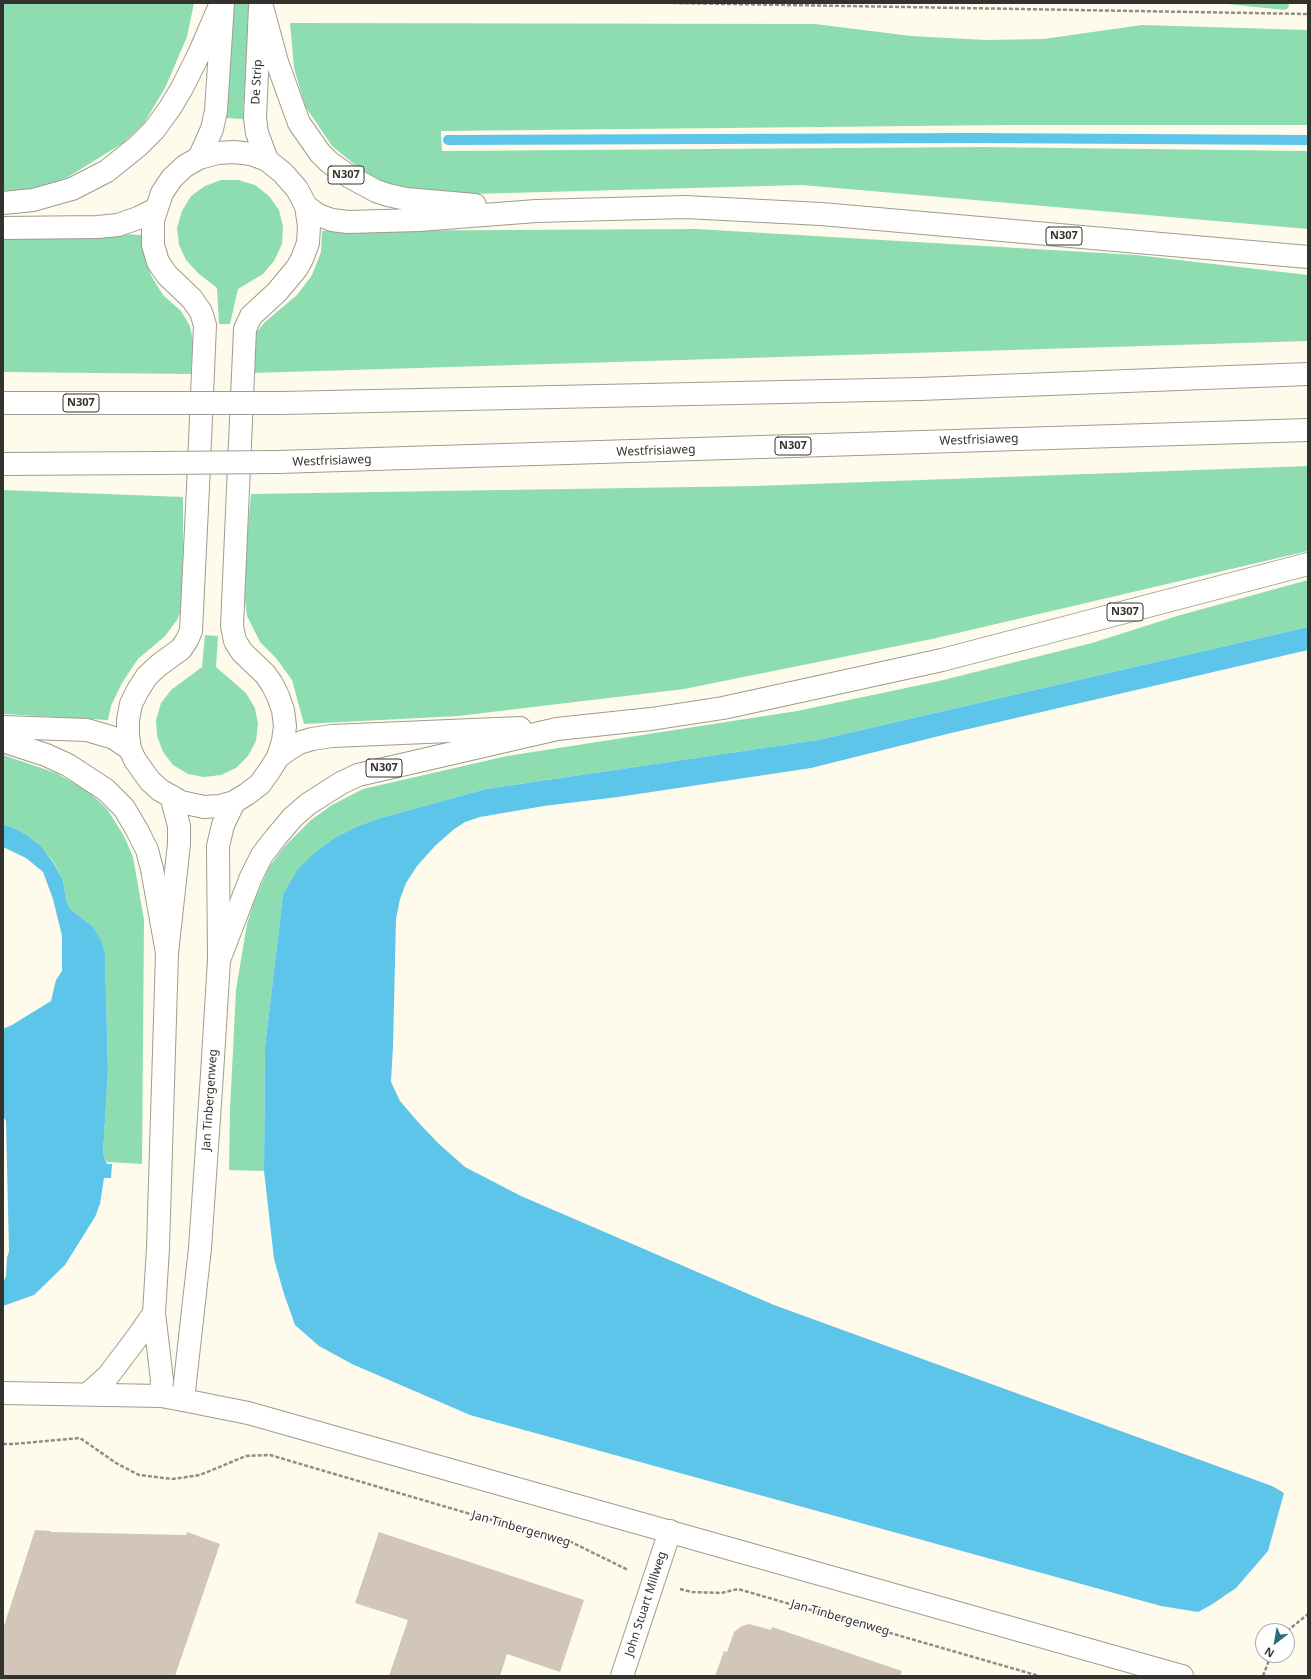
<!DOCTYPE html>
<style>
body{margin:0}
#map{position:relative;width:1311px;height:1679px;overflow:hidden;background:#fefbec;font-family:"Noto Sans",sans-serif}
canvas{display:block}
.frame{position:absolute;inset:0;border:4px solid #33322c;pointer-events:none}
.north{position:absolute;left:1255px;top:1623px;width:40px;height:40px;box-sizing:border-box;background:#fff;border:1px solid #adadab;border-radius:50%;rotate:211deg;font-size:11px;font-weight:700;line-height:16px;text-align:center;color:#33322c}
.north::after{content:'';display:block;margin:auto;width:14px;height:18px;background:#266e79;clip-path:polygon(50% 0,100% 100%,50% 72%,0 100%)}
</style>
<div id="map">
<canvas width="1311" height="1679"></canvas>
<div class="frame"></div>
<div class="north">N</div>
</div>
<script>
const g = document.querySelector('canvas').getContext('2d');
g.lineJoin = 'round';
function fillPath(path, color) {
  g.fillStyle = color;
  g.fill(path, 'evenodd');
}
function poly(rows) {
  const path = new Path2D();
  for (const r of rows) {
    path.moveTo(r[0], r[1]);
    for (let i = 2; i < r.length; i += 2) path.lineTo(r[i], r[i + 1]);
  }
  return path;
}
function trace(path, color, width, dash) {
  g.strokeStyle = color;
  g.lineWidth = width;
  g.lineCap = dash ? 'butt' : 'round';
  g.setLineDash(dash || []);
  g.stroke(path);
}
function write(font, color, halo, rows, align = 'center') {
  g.font = font + ' "Noto Sans",sans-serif';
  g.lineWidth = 3;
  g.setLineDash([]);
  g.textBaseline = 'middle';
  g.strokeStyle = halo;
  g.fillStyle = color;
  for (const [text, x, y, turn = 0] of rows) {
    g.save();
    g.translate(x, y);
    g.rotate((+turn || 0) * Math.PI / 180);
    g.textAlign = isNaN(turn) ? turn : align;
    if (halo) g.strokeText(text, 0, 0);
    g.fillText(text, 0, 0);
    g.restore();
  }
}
fillPath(poly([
 [3,3,194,3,187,37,165,88,144,123,123,143,68,177,40,188,3,196],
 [231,3,250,3,243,114,245,115,244,119,225,118],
 [1218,3,1288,3,1289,6,1287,9,1284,10],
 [290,23,815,24,911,36,986,40,1043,39,1142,25,1308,30,1308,125,1006,125,441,131,442,151,983,147,1308,151,1308,229,802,185,472,194,415,191,393,185,378,179,359,168,332,146,305,106,294,68],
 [221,180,238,180,255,185,269,196,279,210,283,227,282,244,274,261,263,274,238,289,230,324,219,324,217,288,198,273,186,260,179,245,177,228,182,211,191,196,205,186],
 [696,229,1136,255,1308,275,1308,341,252,373,256,333,265,322,297,295,312,275,321,252,322,231],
 [121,234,142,235,145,259,152,277,163,295,181,311,190,326,193,341,191,374,3,372,3,238],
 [1308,466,1308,551,932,639,684,689,458,716,304,724,292,680,276,658,260,642,247,616,243,584,251,494,756,486],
 [3,490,183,497,183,606,177,620,165,636,138,659,122,683,111,706,108,720,3,714],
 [1308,580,1308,627,818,740,486,789,377,819,356,827,334,838,317,851,283,895,265,1047,264,1171,229,1170,230,1110,236,990,247,924,254,902,269,867,284,847,311,820,332,805,363,789,507,756,797,711,939,681,1092,643,1177,616],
 [205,635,218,636,216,667,246,693,255,708,258,724,256,741,248,756,236,768,221,775,204,777,188,774,173,765,163,752,157,736,156,720,161,703,171,690,202,667],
 [3,755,56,773,89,792,107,809,124,836,133,857,144,920,142,1164,107,1162,103,1153,108,1071,105,955,92,926,70,909,66,899,63,880,54,863,42,847,27,835,16,829,3,824]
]), '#8dddb1');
fillPath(poly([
 [1308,627,1308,650,947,734,811,768,618,797,544,806,480,817,465,822,453,830,435,846,417,866,406,883,400,899,396,919,393,1046,391,1082,400,1101,418,1122,439,1144,465,1167,521,1196,774,1305,1272,1486,1284,1493,1268,1551,1236,1588,1211,1605,1198,1612,1161,1606,470,1415,352,1364,319,1346,295,1325,284,1294,274,1259,264,1171,265,1047,283,895,298,869,317,851,334,838,356,827,377,819,486,789,818,740],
 [3,824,16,829,27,835,42,847,54,864,63,880,66,899,70,909,92,926,101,940,105,955,108,1071,103,1153,107,1164,112,1164,111,1178,104,1178,100,1204,95,1217,65,1265,34,1295,3,1306,3,1283,6,1276,7,1258,9,1251,6,1121,3,1116,3,1029,12,1025,51,1001,56,980,62,971,62,936,53,899,43,872,26,858,3,847]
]), '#5cc5e9');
trace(poly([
 [448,140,973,138,1308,140]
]), '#5cc5e9', 10);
fillPath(poly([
 [35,1530,51,1531,51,1532,186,1535,187,1532,220,1544,175,1676,3,1676,3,1629],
 [379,1532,584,1600,560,1672,507,1654,500,1676,389,1676,408,1620,355,1603],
 [749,1624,771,1630,772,1627,902,1671,900,1676,715,1676,724,1651,727,1652,734,1632,742,1626]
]), '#d2c6bb');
const minor = poly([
 [183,1400,248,1413,1182,1676],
 [622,1676,670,1531]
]);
const tertiary = poly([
 [260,7,255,118,257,133,267,160],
 [234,152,251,154,267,160,283,173,297,189,306,206,309,226,308,243,302,259,297,268,277,292,251,316,245,329,232,626,235,641,242,652,265,674,272,684,278,696,283,710,285,726,283,741,278,757,270,770,260,784,247,794,234,802,220,806,204,807,181,802,160,790,150,781,135,760,130,749,128,735,128,720,131,704,138,690,147,676,159,665,181,649,187,640,191,631,198,487,205,325,201,312,192,299,167,275,158,262,153,245,153,220,162,193,172,178,185,166,199,158,218,153,234,152],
 [199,158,212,129,216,111,223,3],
 [3,1393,161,1396,183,1400,200,1248,212,1074,219,960,218,846,223,825,234,802],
 [88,1394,108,1376,136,1339,154,1313],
 [161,1396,162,1380,154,1313,158,1248,167,953,179,844,179,826,171,796]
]);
const trunk = poly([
 [261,3,277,62,299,123,320,153,329,162,350,177,376,191,388,195,406,199,475,205],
 [3,203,33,200,72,189,107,171,138,146,154,130,170,108,182,88,199,54,221,3],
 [306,206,318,215,332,220,348,222,419,220,536,211,685,207,821,214,1308,257],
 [3,228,98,227,118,225,138,218,156,209],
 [3,403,158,403],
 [282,403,920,389,1308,374],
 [278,462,1308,430],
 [3,464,156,463],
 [3,727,87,730,114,738,130,749],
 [3,741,46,755,68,765,106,790,124,808,137,830,147,850,152,869,167,953],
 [278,757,289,749,299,743,312,739,332,736,520,728],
 [219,960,251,877,262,855,276,837,293,817,308,804,341,783,358,775,557,729,651,719,723,708,942,660,1308,564]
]);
trace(minor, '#9f9b8e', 24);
trace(tertiary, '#9f9b8e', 24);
trace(trunk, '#9f9b8e', 24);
trace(poly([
 [673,3,1308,14],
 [3,1444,13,1444,80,1438,116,1463,139,1475,173,1479,200,1475,246,1456,270,1455,477,1516,567,1540,628,1570],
 [680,1589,692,1592,721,1593,738,1589,1039,1676],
 [1287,1631,1308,1614],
 [1263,1676,1271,1655]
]), '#908e84', 2.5, [4, 2]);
trace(minor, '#fff', 22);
trace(tertiary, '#fff', 22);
trace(trunk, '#fff', 22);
const trunkBridge = poly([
 [158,403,282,403],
 [156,463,278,462]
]);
trace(trunkBridge, '#9f9b8e', 24, []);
trace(trunkBridge, '#fff', 22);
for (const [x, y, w] of [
 [346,175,36],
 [1064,236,36],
 [81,403,36],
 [793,446,36],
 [1125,612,36],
 [384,768,36]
]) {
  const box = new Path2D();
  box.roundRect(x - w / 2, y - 9, w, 18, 3);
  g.fillStyle = '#fff';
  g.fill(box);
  trace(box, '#33322c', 1);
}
write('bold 11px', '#33322c', null, [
 ["N307",346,175],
 ["N307",1064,236],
 ["N307",81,403],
 ["N307",793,446],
 ["N307",1125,612],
 ["N307",384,768]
]);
write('12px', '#33322c', '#fff', [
 ["De Strip",257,82,-87],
 ["Westfrisiaweg",979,440,-2],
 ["Westfrisiaweg",656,451,-2],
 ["Westfrisiaweg",332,461,-2],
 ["Jan Tinbergenweg",210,1100,-86],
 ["Jan Tinbergenweg",521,1529,16],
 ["John Stuart Millweg",646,1604,-72],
 ["Jan Tinbergenweg",840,1618,16]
]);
</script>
